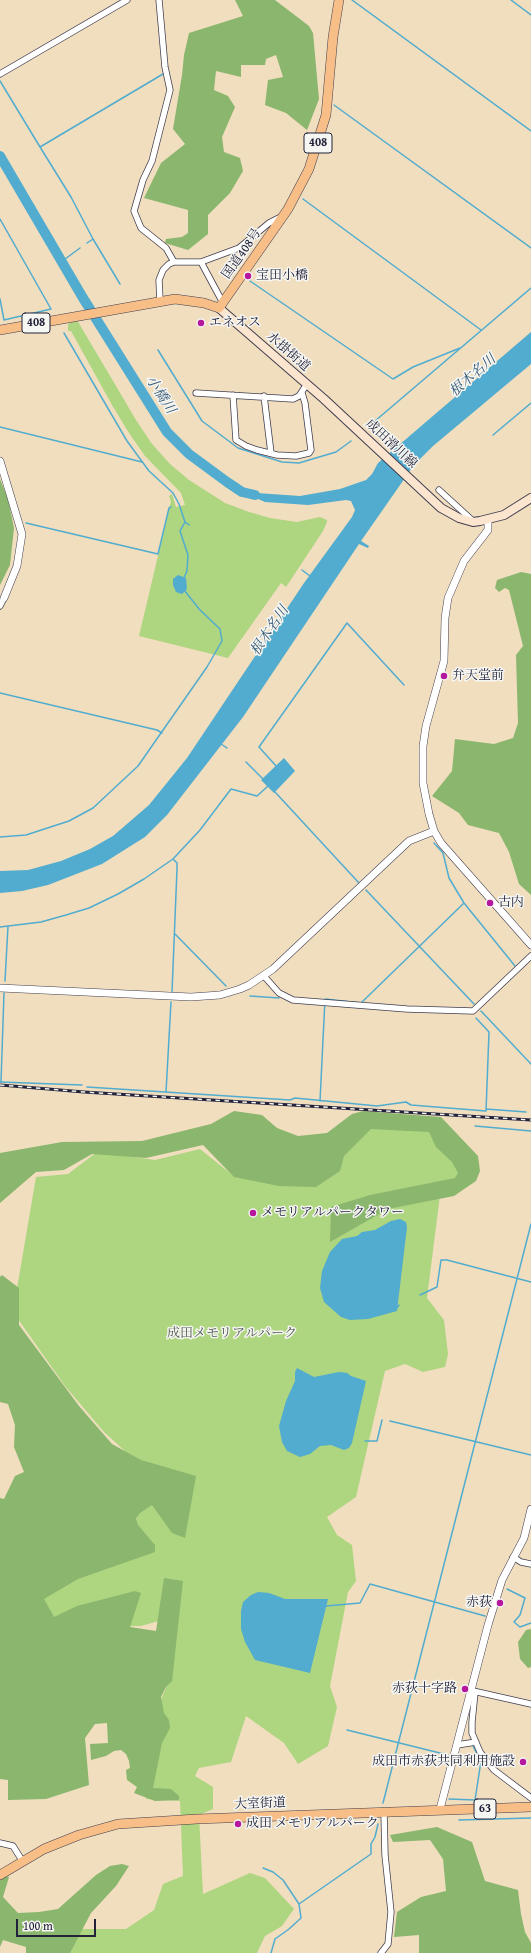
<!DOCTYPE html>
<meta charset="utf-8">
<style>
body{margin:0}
#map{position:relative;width:531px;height:1953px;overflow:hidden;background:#f0debf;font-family:"Gentium Book Plus",serif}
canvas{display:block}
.scale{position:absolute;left:16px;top:1919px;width:80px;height:18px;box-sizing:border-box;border:2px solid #22223b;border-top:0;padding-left:5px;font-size:12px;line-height:14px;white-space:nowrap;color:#22223b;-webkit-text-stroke:3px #f6f6f2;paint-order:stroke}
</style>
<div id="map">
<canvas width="531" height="1953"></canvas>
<div class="scale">100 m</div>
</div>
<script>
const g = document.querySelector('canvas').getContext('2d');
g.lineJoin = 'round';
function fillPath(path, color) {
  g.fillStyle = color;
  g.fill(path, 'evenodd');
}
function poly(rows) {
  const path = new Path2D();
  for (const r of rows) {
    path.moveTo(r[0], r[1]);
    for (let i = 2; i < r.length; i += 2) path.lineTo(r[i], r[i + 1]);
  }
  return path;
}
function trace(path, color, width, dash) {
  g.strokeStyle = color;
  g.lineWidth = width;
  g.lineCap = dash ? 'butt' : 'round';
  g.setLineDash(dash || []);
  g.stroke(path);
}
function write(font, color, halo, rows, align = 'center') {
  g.font = font + ' "Gentium Book Plus","Noto Serif JP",serif';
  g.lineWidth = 3;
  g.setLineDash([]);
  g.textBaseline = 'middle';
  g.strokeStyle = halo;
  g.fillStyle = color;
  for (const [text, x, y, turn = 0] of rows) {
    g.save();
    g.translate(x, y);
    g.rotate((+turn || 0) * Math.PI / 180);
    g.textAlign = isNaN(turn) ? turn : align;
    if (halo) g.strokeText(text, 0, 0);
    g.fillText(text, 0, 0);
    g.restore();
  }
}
fillPath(poly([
 [77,320,136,420,152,444,170,464,189,480,225,503,249,512,270,518,297,522,320,517,327,520,327,522,323,531,286,587,281,583,228,658,139,636,171,501,169,496,172,494,176,507,185,505,181,493,145,456,129,433,112,405,71,331,68,331,68,324],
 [370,1121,431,1130,467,1177,440,1195,427,1298,444,1320,448,1354,445,1367,423,1372,405,1364,385,1371,356,1497,327,1517,337,1535,352,1545,356,1581,348,1592,330,1686,337,1707,328,1746,298,1764,284,1743,246,1716,231,1762,199,1768,195,1776,213,1787,213,1809,199,1815,203,1894,250,1873,265,1878,294,1909,282,1926,265,1936,257,1953,57,1953,71,1929,126,1929,154,1910,163,1884,183,1876,180,1801,146,1799,156,1712,168,1683,173,1617,141,1626,26,1627,23,1615,134,1524,148,1497,137,1462,104,1432,65,1386,13,1312,36,1177,68,1174,97,1152,155,1160,200,1149,235,1177,312,1185,343,1145]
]), '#aed580');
fillPath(poly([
 [235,0,275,0,309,26,313,33,319,99,307,130,286,113,265,105,268,80,283,77,276,55,266,59,265,65,241,65,241,77,216,71,214,90,228,96,235,107,222,137,224,152,240,158,243,171,230,193,208,215,208,234,188,250,165,243,166,239,182,237,188,233,188,210,144,198,161,163,185,144,173,129,182,75,184,55,189,33,243,16],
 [0,479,8,499,14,528,10,565,0,585],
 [521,572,531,574,531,895,519,884,509,852,499,833,468,825,459,813,432,796,452,771,455,739,494,744,513,738,518,723,516,655,523,646,509,590,505,588,499,592,495,588,497,580],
 [234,1111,262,1115,277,1128,298,1136,327,1133,352,1114,363,1111,441,1117,478,1156,480,1171,476,1181,454,1196,388,1209,330,1242,331,1207,370,1195,455,1178,458,1173,452,1162,436,1147,429,1132,371,1129,344,1156,340,1171,316,1187,279,1186,234,1177,203,1145,146,1158,92,1154,64,1170,36,1172,0,1203,0,1153,62,1142,142,1141,211,1124],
 [2,1275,19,1288,19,1325,79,1406,112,1444,141,1460,196,1476,185,1538,172,1533,152,1505,140,1513,136,1519,138,1525,155,1545,155,1552,78,1579,44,1599,54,1617,77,1606,135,1591,141,1593,130,1627,156,1631,164,1578,183,1581,172,1681,166,1687,161,1697,164,1713,169,1720,170,1728,162,1743,153,1788,171,1789,179,1796,179,1800,155,1801,134,1793,137,1787,127,1780,126,1770,130,1768,129,1761,126,1754,121,1750,114,1751,106,1756,91,1760,90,1744,108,1743,107,1723,95,1724,85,1738,89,1785,46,1799,8,1800,8,1780,0,1779,0,1498,4,1499,15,1476,24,1472,14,1447,15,1425,8,1404,0,1402,0,1277],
 [531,1629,531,1667,528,1668,520,1659,518,1642,526,1630],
 [437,1827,472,1842,485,1881,518,1890,521,1914,525,1932,531,1943,531,1953,419,1953,419,1935,394,1937,397,1912,421,1897,446,1891,443,1859,430,1840,393,1842,390,1835],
 [122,1864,129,1866,116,1886,91,1913,70,1953,26,1953,26,1947,3,1940,0,1947,0,1874,9,1877,3,1897,18,1913,39,1912,58,1909,96,1875,110,1866]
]), '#8ab66e');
fillPath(poly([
 [531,332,531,364,433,446,414,465,361,541,369,546,368,548,359,544,243,717,167,815,145,837,102,864,48,885,22,891,0,893,0,871,28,870,61,861,90,849,113,836,149,805,187,758,304,583,352,517,355,510,351,501,346,500,308,505,265,502,242,492,300,496,340,489,366,480,372,474,378,463],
 [178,575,186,578,187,589,182,594,176,592,173,585,173,579],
 [284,758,295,771,274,793,261,780],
 [400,1219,406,1222,407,1227,397,1311,368,1319,350,1320,341,1317,324,1302,320,1288,322,1271,330,1252,342,1239,357,1236,362,1232,375,1230,391,1221],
 [297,1368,314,1377,339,1372,347,1373,351,1376,366,1381,352,1443,349,1448,344,1450,331,1445,320,1446,310,1454,300,1457,287,1451,282,1442,279,1426,286,1401,295,1381,295,1372],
 [258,1592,269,1593,285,1599,328,1599,310,1673,255,1660,245,1642,241,1629,241,1611,243,1602,251,1595]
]), '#51accf');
trace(poly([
 [352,0,531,131],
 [511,0,531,15],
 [0,81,40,147],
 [334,105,531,248],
 [303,199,481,330],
 [0,219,51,309,4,320,0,299],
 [93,239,120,284],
 [87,243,93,239,71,197,40,147,163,74],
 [61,262,80,248],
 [250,281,393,379,413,367,460,348],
 [64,333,127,441,149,471,173,493,179,504,185,522,189,525],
 [158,350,202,421,238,448,282,462,299,463,336,452,351,441],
 [375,421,531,288],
 [0,427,142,462],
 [493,435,531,403],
 [26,523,158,554,169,508,171,507],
 [302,570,310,576],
 [184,578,187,571,188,555,180,531,185,522],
 [0,693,157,730,162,733],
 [221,744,227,748],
 [246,762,264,780],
 [277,767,259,747,347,623,404,685],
 [275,792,359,883],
 [0,837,26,835,69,821,93,808,138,766,207,667,222,641,220,629,200,610,184,590],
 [434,843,443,853,449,878,464,903,515,966],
 [366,890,474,1004],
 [0,927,41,922,66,915,89,908,118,894,144,879,173,859,200,830,231,789,257,796,268,786],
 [175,934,226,986],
 [5,981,8,926],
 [172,992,177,869,177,863,173,859],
 [250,996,279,998],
 [481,1011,531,1064],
 [0,1082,82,1085],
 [1,1082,4,993],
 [87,1087,290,1100,295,1098,377,1106,406,1102,411,1105,486,1111,489,1032,476,1018],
 [166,1092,171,1002],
 [320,1101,325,999,361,1003,464,903],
 [486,1109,526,1112],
 [475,1126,531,1131],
 [420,1295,437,1287,441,1260,447,1260,531,1282],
 [397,1308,399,1305],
 [390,1421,531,1455],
 [365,1441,377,1441,382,1420],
 [507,1589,525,1598,520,1615,514,1622,520,1627,531,1623],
 [326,1606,360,1603,370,1584,485,1616],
 [347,1730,448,1755],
 [449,1799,475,1800,481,1761,473,1746],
 [383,1803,531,1224],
 [459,1820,531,1818],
 [263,1868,273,1872,283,1880,299,1904],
 [271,1953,275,1939,289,1929,301,1918,299,1904,371,1854,371,1844,375,1837,378,1824]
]), '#51accf', 1.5);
trace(poly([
 [0,156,83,298,167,432,189,454,227,482,242,492,255,495]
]), '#51accf', 10);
const minor = poly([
 [159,0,165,67,170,90,152,161,143,180,134,211,141,228,166,248,174,262],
 [0,74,127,0],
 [201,262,223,303],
 [160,301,159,280,163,270,169,264,174,262,201,262,239,248,269,223,281,217],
 [196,393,293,399,299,396,307,384],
 [233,395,236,440,246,446,257,450,277,455,296,456,309,453,311,450,305,403,302,393],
 [264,396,271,453],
 [439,490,473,521],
 [0,606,4,598],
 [264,976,279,993,293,1000,407,1009,473,1011,531,956],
 [513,1557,521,1562,531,1564],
 [473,1691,531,1704],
 [475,1692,472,1722,472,1733,480,1752,494,1770,531,1798],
 [457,1745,476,1742],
 [0,1843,13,1846,23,1862],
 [381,1953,388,1944,391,1912,385,1855,384,1812]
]);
const tertiary = poly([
 [0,461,22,534,17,566,4,598],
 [488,520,488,530,464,561,448,598,445,618,444,661,426,726,423,746,423,783,429,814,434,831,441,843,531,945],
 [0,988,191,997,220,995,240,989,249,985,273,969,409,841,434,831],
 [440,1809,488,1625,502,1580,524,1538,531,1509]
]);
const secondary = poly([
 [219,308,324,399,441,508,459,518,473,522,480,521,504,515,531,498]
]);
const primary = poly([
 [0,1875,44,1849,79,1835,118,1824,197,1819,531,1807]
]);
const trunk = poly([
 [0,330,175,299,204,303,219,308,288,209,309,169,326,115,333,37,339,0]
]);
trace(minor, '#413e4f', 7);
trace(tertiary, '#413e4f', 8);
trace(secondary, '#413e4f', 10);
trace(primary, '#413e4f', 10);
trace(trunk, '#413e4f', 10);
trace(minor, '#fff', 5.5);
trace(tertiary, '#fff', 7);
trace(secondary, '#fce5cf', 8);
trace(primary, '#f7be87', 9);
trace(trunk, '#f7be87', 9);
const rail = poly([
 [0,1085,84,1092,531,1120]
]);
trace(rail, '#22223b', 3);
trace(rail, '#f6f6f2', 1.5, [4.5]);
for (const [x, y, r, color] of [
 [248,276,4,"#b5179e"],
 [201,323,4,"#b5179e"],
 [444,676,4,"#b5179e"],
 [490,903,4,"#b5179e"],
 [253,1213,4,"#b5179e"],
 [500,1603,4,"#b5179e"],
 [465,1689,4,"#b5179e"],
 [523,1762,4,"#b5179e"],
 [238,1824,4,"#b5179e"]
]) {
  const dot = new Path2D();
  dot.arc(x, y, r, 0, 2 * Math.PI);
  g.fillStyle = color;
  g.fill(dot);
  trace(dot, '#f6f6f2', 1.5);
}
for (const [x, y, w] of [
 [318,143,28],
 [36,323,28],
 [485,1809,22]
]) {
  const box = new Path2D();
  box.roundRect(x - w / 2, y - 10, w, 20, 3);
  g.fillStyle = '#f6f6f2';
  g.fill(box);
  trace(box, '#22223b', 1);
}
write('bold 12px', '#22223b', null, [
 ["408",318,143],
 ["408",36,323],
 ["63",485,1809]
]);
write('13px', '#22223b', '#f6f6f2', [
 ["国道408号",242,254,-55],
 ["水掛街道",288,352,41],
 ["成田滑川線",391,444,43],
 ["大室街道",260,1804,-2]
]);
write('13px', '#22223b', '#f6f6f2', [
 ["宝田小橋",256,276],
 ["エネオス",209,323],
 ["弁天堂前",452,676],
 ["古内",498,903],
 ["メモリアルパークタワー",261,1213],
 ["赤荻",492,1603,"right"],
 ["赤荻十字路",457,1689,"right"],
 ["成田市赤荻共同利用施設",515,1762,"right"],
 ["成田 メモリアルパーク",246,1824]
], 'left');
write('13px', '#4c5850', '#f6f6f2', [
 ["成田メモリアルパーク",232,1334]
]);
write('italic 14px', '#355976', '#f6f6f2', [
 ["根木名川",473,376,-41],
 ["小橋川",160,395,57],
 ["根木名川",270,631,-56]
]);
</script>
